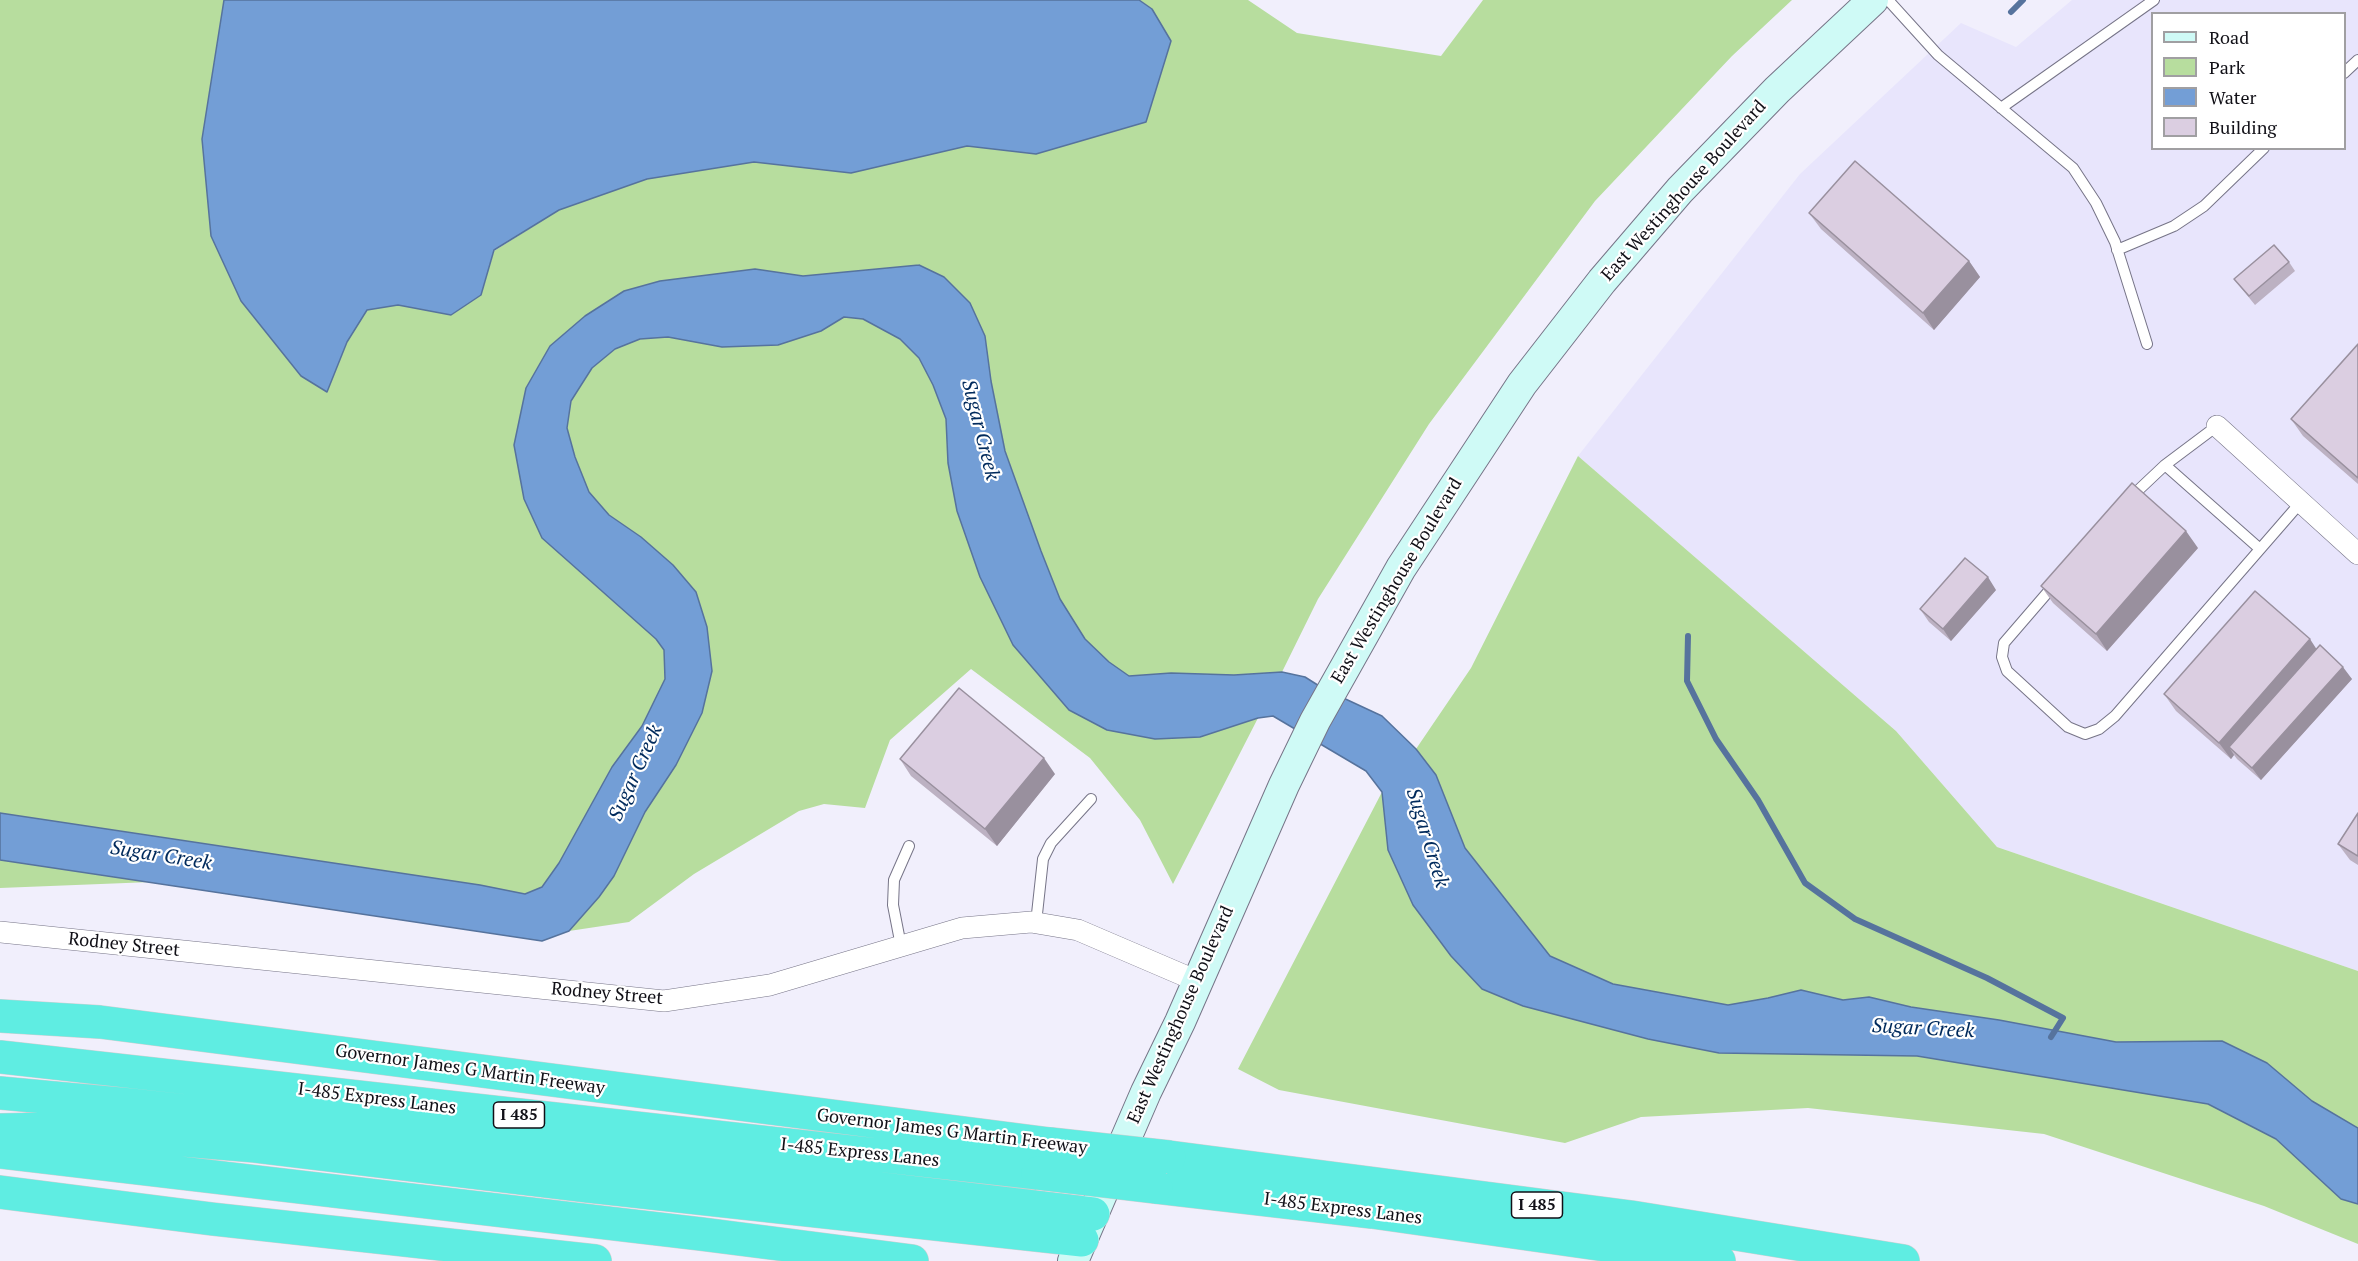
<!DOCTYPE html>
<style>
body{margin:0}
#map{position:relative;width:2358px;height:1261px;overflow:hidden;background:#f1effc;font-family:"PT Serif",serif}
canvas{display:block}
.legend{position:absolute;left:2151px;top:12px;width:195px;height:138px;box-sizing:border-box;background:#fff;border:2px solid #a09fa2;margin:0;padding:8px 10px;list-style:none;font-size:18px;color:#111017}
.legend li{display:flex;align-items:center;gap:12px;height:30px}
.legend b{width:30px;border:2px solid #a09fa2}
</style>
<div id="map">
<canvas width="2358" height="1261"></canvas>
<ul class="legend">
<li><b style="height:8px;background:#cffaf6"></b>Road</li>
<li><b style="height:16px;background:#b7dd9e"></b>Park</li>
<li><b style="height:16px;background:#739ed6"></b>Water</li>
<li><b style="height:16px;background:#dbcee1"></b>Building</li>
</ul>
</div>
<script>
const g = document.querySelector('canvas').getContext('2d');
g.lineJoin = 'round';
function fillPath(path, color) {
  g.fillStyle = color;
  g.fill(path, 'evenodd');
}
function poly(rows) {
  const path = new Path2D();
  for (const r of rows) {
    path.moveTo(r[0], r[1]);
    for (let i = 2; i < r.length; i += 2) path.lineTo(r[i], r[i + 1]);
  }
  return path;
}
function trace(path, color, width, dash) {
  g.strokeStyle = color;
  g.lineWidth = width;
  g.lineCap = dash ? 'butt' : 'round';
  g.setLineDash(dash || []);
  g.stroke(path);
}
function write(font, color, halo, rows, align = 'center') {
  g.font = font + ' "PT Serif",serif';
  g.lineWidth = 4.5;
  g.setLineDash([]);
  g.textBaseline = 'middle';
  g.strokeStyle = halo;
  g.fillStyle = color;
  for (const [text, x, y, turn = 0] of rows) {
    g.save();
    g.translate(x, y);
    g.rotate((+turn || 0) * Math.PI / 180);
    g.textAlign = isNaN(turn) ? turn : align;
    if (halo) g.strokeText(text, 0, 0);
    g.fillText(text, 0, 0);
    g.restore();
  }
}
fillPath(poly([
 [2072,0,2358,0,2358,971,1997,847,1896,731,1578,456,1800,174,1961,23,2016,47],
 [2152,14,2344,14,2344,148,2152,148]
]), '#e8e5fc');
fillPath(poly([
 [0,0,224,0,202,139,327,392,347,342,367,310,398,305,451,315,481,295,494,251,559,210,647,179,754,162,851,173,967,146,1036,154,1146,122,1152,9,1140,0,1248,0,1297,33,1441,56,1483,0,1792,0,1732,56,1595,201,1429,424,1318,599,1282,672,1234,675,1171,673,1128,676,1109,662,1085,639,1060,599,1041,551,1005,451,991,381,985,336,970,303,944,277,919,265,803,276,755,269,660,281,624,291,585,316,550,346,514,445,524,499,542,538,656,639,664,650,665,679,642,726,612,767,559,863,542,887,525,894,480,885,0,813],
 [844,317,863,319,900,339,919,358,933,385,946,419,948,463,957,511,980,577,1013,645,1069,709,1107,730,1200,737,1258,718,1173,884,1140,820,1090,758,971,669,890,740,865,808,824,804,799,811,694,874,629,922,569,931,599,897,614,876,645,812,676,765,702,713,696,592,673,565,641,537,609,515,589,493,575,457,567,428,571,401,592,368,615,349,640,339,668,337,722,347,821,331],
 [1578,456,1896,731,1997,847,2358,971,2358,1128,2312,1101,2267,1063,2171,1041,2116,1042,1999,1020,1911,1007,1869,997,1843,1000,1801,990,1768,998,1728,1005,1613,984,1550,956,1465,848,1436,775,1416,749,1471,668],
 [1382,792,1388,850,1413,905,1451,956,1719,1053,1917,1056,2208,1104,2276,1139,2341,1199,2358,1204,2358,1244,2264,1206,2044,1134,1808,1108,1641,1117,1565,1143,1279,1090,1238,1069],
 [0,860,151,882,0,888]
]), '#b7dd9e');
const water = poly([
 [224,0,1139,0,1152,9,1171,41,1146,122,1036,154,967,146,851,173,754,162,647,179,559,210,494,250,481,295,451,315,398,305,367,310,347,342,327,392,301,376,241,301,211,236,202,139,224,0],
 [919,265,944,277,970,303,985,336,991,381,1005,451,1041,551,1060,599,1085,639,1109,662,1129,676,1171,673,1234,675,1282,672,1305,677,1324,689,1382,716,1416,749,1436,775,1465,848,1550,956,1613,984,1728,1005,1768,998,1801,990,1843,1000,1869,997,1911,1007,1999,1020,2116,1042,2222,1041,2267,1063,2312,1101,2358,1128,2358,1204,2341,1199,2276,1139,2208,1104,1917,1056,1719,1053,1648,1039,1523,1006,1482,989,1451,956,1413,905,1388,850,1382,792,1366,771,1273,716,1258,718,1200,737,1155,739,1107,730,1069,710,1013,645,980,577,957,511,948,463,946,419,933,385,919,358,900,339,863,319,844,317,821,331,778,345,722,347,668,337,640,339,615,349,592,368,571,401,567,428,575,457,589,492,609,515,641,537,673,565,696,592,707,627,712,671,702,713,676,765,645,812,614,876,599,897,569,931,542,941,0,860,0,813,480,885,525,894,542,887,559,863,612,767,642,726,665,679,664,650,656,639,542,538,524,499,514,445,526,388,550,346,585,316,624,291,660,281,755,269,803,276,919,265]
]);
fillPath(water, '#739ed6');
trace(water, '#56739d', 1.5);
trace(poly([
 [2011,12,2023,0],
 [1688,636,1687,681,1716,739,1758,800,1805,883,1855,919,1987,978,2063,1018,2051,1037]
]), '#56739d', 6);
const service = poly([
 [1888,0,1938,55,2073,168,2096,203,2115,242,2147,344],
 [2344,73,2358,60],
 [2001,108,2154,0],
 [2117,250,2174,226,2204,206,2264,148],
 [2165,465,2260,549],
 [2130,498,2165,465,2217,426],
 [2054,585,2004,643,2002,657,2007,671,2068,727,2085,734,2099,729,2115,716,2301,502],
 [1036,923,1043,859,1051,843,1091,799],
 [901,946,893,905,894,880,909,846]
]);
const minor = poly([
 [2217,426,2358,554],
 [0,932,664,1001,770,985,962,928,1031,922,1078,930,1197,981]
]);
const secondary = poly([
 [1073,1261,1146,1092,1180,1022,1284,785,1315,721,1401,568,1522,384,1602,281,1680,190,1777,90,1873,0]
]);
const motorway = poly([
 [0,1016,100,1022,1050,1144],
 [0,1057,1038,1173],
 [0,1093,131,1105,671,1164,1093,1214],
 [0,1130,51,1129,255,1146,588,1186,1082,1240],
 [0,1152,701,1234,912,1261],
 [1169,1157,1631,1217,1903,1261],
 [1156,1187,1372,1212,1719,1261],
 [0,1192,212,1219,595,1261]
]);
trace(service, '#767487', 12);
trace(minor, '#767487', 22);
trace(secondary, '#767487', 32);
trace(motorway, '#cfcfd1', 34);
trace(service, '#fff', 10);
trace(minor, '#fff', 21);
trace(secondary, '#cffaf6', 30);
trace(motorway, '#5fede2', 33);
const motorwayBridge = poly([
 [1050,1144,1169,1157],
 [1038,1173,1156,1187]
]);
trace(motorwayBridge, '#cfcfd1', 34, []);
trace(motorwayBridge, '#5fede2', 33);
fillPath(poly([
 [1809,213,1969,261,1980,277,1934,330,1821,229],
 [2289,262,2295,271,2255,305,2234,279],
 [2358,344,2358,484,2303,436,2291,419],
 [2198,548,2107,651,2053,603,2041,586],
 [1996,590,1951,641,1929,622,1920,609],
 [2316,649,2352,679,2261,780,2237,759,2234,755,2231,759,2176,711,2164,694],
 [900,759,1055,774,997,846,911,776],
 [2358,813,2358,865,2350,860,2338,844]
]), '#bcb1c2');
fillPath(poly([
 [1969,261,1980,277,1934,330,1923,313],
 [2186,531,2198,548,2107,651,2096,634],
 [1988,577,1996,590,1951,641,1943,629],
 [2310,639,2321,656,2229,747,2234,755,2231,759,2219,743],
 [2343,667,2352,679,2261,780,2252,768],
 [1044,758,1055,774,997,846,985,829]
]), '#99909e');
const building = poly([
 [1855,161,1969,261,1923,313,1809,213,1855,161],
 [2274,245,2289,262,2249,296,2234,279,2274,245],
 [2358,344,2358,478,2291,419,2358,344],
 [2132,483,2186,531,2096,634,2041,586,2132,483],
 [1965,558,1988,577,1943,629,1920,609,1965,558],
 [2255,591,2310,639,2219,743,2164,694,2255,591],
 [2320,645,2343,667,2252,768,2229,747,2320,645],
 [959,688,1044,758,985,829,900,759,959,688],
 [2358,813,2358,856,2338,844,2358,813]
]);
fillPath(building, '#dbcee1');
trace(building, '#99909e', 1.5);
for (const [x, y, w] of [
 [519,1115,51],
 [1537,1205,51]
]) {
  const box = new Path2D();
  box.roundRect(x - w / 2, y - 13, w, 26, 4.5);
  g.fillStyle = '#fff';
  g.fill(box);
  trace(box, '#111017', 1.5);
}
write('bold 16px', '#111017', null, [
 ["I 485",519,1115],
 ["I 485",1537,1205]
]);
write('18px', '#111017', '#fff', [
 ["East Westinghouse Boulevard",1684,191,-48],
 ["East Westinghouse Boulevard",1397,581,-59],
 ["Rodney Street",124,945,6],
 ["Rodney Street",607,994,5],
 ["East Westinghouse Boulevard",1181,1015,-66],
 ["Governor James G Martin Freeway",470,1070,8],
 ["I-485 Express Lanes",377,1099,7],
 ["Governor James G Martin Freeway",952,1132,7],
 ["I-485 Express Lanes",860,1153,6],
 ["I-485 Express Lanes",1343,1209,7]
]);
write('italic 20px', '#002a5c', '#fff', [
 ["Sugar Creek",980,430,76],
 ["Sugar Creek",636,773,-66],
 ["Sugar Creek",1427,838,73],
 ["Sugar Creek",161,856,9],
 ["Sugar Creek",1923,1029,3]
]);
</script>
